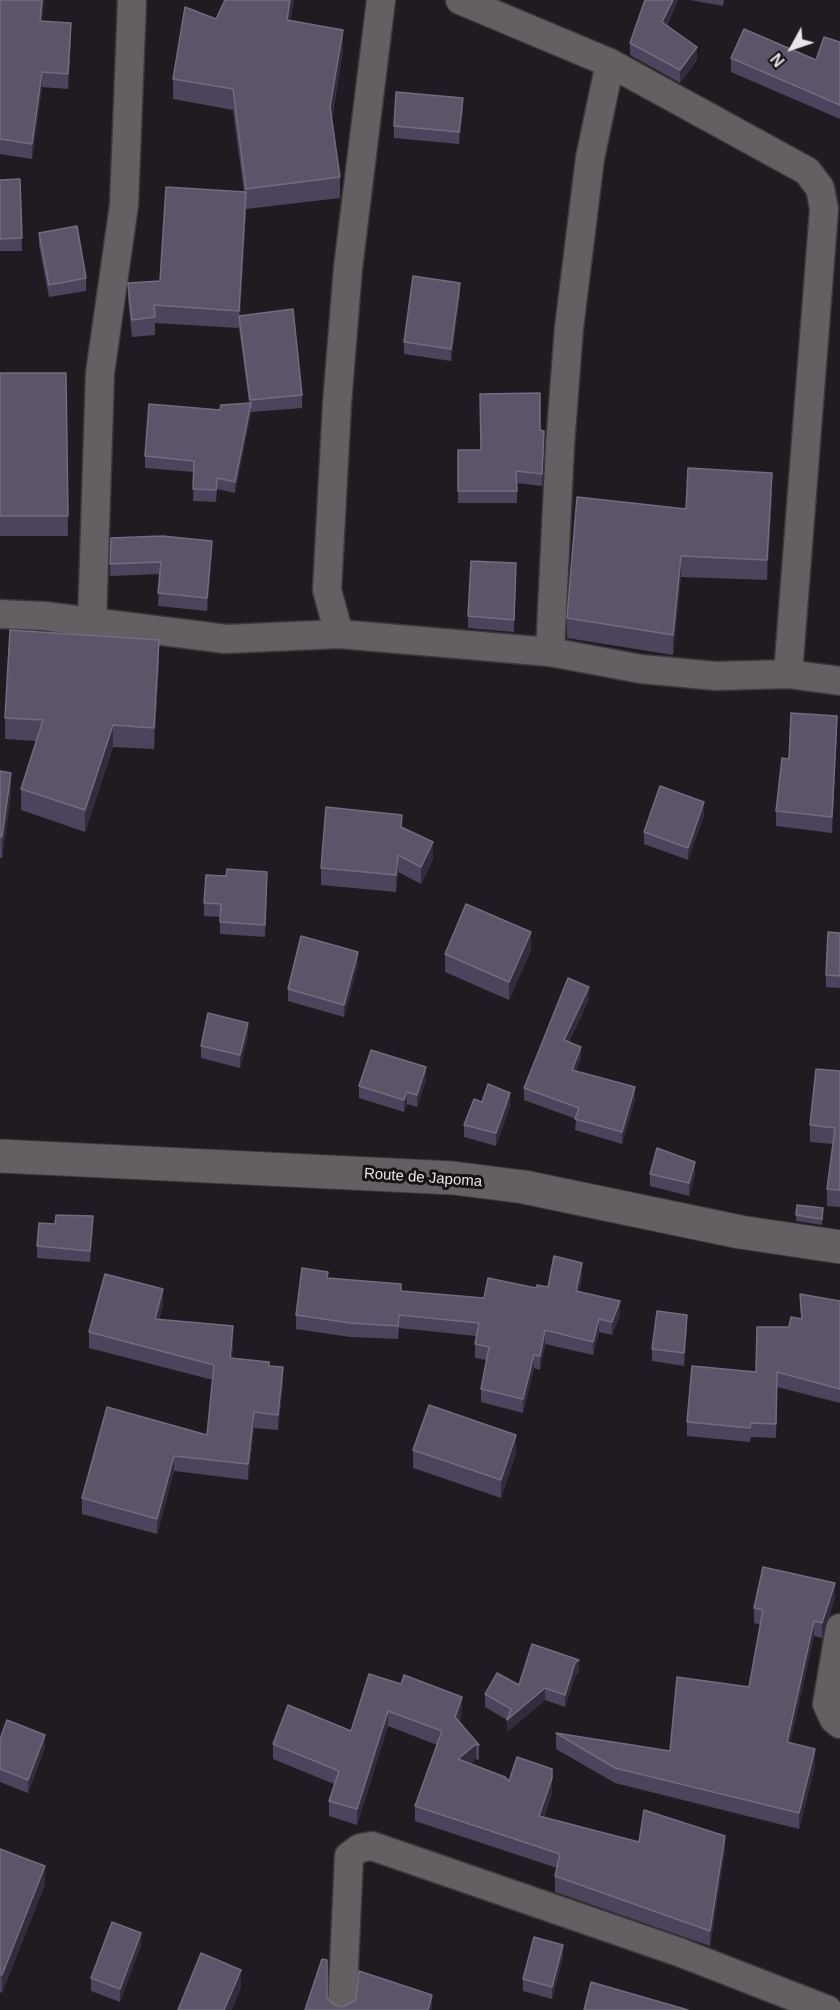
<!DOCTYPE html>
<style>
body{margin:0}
#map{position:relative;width:840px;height:2010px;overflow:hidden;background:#201b20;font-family:Arial,sans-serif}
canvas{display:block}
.north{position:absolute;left:762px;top:18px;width:60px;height:60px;-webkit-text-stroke:4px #171216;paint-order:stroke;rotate:230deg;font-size:16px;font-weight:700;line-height:24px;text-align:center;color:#e8e4e7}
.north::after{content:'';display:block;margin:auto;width:21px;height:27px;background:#e8e4e7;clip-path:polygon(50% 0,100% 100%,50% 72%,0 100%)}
</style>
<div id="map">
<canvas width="840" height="2010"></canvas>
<div class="north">N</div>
</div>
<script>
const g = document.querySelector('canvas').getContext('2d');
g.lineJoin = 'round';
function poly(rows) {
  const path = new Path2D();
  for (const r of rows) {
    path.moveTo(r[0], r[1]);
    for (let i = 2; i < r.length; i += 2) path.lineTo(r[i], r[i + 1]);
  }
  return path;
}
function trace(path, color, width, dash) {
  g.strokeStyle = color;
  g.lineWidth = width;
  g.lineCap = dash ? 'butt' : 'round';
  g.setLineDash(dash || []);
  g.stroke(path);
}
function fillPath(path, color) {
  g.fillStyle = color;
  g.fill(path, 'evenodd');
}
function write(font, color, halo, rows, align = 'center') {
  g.font = font + ' Arial,sans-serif';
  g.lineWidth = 6;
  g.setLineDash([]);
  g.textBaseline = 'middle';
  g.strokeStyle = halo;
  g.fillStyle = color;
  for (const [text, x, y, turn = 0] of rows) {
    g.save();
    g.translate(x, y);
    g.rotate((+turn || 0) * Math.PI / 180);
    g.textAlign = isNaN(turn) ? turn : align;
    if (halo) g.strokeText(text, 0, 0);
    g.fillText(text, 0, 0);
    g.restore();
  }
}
const minor = poly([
 [460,0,610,63,807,171,820,188,824,209,788,674],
 [0,614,44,616,226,639,339,634,550,652,641,669,716,676,788,674,840,681],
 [92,622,100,373,124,205,132,0],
 [339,634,327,590,337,404,348,268,381,0],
 [550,652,560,445,569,328,590,158,610,63],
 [840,1628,827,1704,834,1719,840,1724],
 [342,2010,349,1856,360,1848,372,1846,679,1952,828,2010]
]);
const tertiary = poly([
 [0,1156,453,1178,524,1187,740,1232,840,1247]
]);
trace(minor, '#3b373a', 31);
trace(tertiary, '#3b373a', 35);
trace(minor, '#655f64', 28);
trace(tertiary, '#655f64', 33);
fillPath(poly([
 [0,0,44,0,42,21,71,38,68,89,42,87,32,159,0,154],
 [225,0,294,0,290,20,343,50,332,118,340,177,340,198,246,209,240,316,302,395,302,408,251,412,235,493,217,489,216,502,193,501,194,472,145,468,145,456,220,410,249,403,239,328,155,323,155,335,132,337,128,300,128,283,160,281,244,192,233,110,173,99,173,79,216,19],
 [678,0,667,25,697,60,680,83,630,55,630,43],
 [690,0,724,0,723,6],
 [840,42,840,119,731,72,731,58,816,60],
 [463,110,459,144,394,138,394,126],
 [20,179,22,251,0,251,0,180],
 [39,233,86,278,86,291,49,297,39,245],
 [460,295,451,361,404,354,404,342],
 [0,373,66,373,68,536,0,536],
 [540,430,544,443,542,486,517,483,517,503,458,503,458,450,481,450],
 [772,494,767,580,681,577,673,655,567,638,567,618,686,509],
 [111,538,212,553,207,611,158,606,160,574,110,576],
 [516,576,514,632,468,628,468,616],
 [159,662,154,749,113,747,85,832,21,810,21,789,36,741,5,739,5,718],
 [837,731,832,833,776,826,776,811],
 [0,771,11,794,2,858,0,858],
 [704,815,688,860,644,844,644,832],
 [402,827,433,859,421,884,398,872,396,892,321,885,321,868],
 [226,876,267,885,265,937,220,934,220,917,204,916,204,903],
 [840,933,840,988,826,987,826,975],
 [531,950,509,1000,445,972,445,954],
 [358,964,344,1017,288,1001,288,989],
 [589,999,569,1042,581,1058,576,1071,635,1099,622,1144,575,1130,576,1119,524,1100,524,1088],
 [248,1035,240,1068,201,1058,201,1046],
 [840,1071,840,1207,827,1206,827,1189,833,1144,810,1142,810,1125],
 [426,1080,417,1107,407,1104,404,1112,359,1098,359,1086],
 [482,1102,510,1106,496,1146,464,1137,464,1125],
 [650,1174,695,1174,689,1196,650,1186],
 [796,1215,823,1215,822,1225,796,1221],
 [55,1224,93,1228,90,1262,37,1258,37,1246],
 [582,1276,579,1291,620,1315,612,1335,599,1332,593,1355,545,1344,540,1370,534,1368,523,1413,481,1402,481,1389,486,1360,475,1358,475,1344,476,1336,399,1328,398,1339,350,1337,296,1329,296,1315,328,1278,401,1291,484,1298,536,1288,548,1287],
 [800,1294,840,1301,840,1403,777,1387,776,1438,751,1437,750,1442,687,1436,687,1422,756,1372,789,1327,801,1319],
 [163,1304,159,1320,233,1341,232,1359,269,1366,283,1383,278,1430,254,1428,248,1480,174,1471,157,1534,82,1514,82,1498,207,1435,213,1380,89,1348,89,1332],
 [687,1328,684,1366,652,1361,652,1349],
 [413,1450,516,1453,501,1498,413,1468],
 [835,1598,822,1638,814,1636,790,1743,815,1765,799,1829,615,1783,556,1749,556,1733,670,1751,749,1687,761,1625,754,1623,754,1608],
 [579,1672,575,1676,565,1707,545,1700,507,1732,507,1720,485,1707,485,1694,519,1685],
 [369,1674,462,1712,459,1722,479,1745,479,1760,476,1759,470,1764,509,1781,552,1793,544,1817,639,1842,725,1851,710,1946,555,1892,555,1876,557,1868,415,1821,415,1806,437,1745,388,1726,357,1825,329,1816,329,1801,334,1784,273,1759,273,1744,351,1731],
 [0,1739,45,1747,28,1793,0,1782],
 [0,1849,45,1884,2,1993,0,1992],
 [141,1945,120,2002,91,1991,91,1978],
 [563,1957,552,1999,523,1991,523,1979]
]), '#4d435c');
fillPath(poly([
 [42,0,44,0,40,36,40,21],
 [290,0,294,0,287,40,287,20],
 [673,0,678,0,662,34,662,22],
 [71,23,71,38,68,89,68,74],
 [343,30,343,50,330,127,330,107],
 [697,47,697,60,680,83,680,70],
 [42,72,42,87,32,159,32,144],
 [463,98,463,110,459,144,459,132],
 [246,192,246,209,240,320,239,316],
 [460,283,460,295,451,361,451,349],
 [251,403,251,414,235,493,235,482],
 [772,473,772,494,767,580,767,560],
 [212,541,212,553,207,611,207,598],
 [681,556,681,577,673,655,673,635],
 [159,640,159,662,154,749,154,728],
 [837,716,837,731,832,833,832,817],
 [113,725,113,747,85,832,85,810],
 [11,773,11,794,2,858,2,837],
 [704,802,704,815,688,860,688,848],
 [433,842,433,859,421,884,421,867],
 [398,855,398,872,396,892,396,875],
 [531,932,531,950,509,1000,509,982],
 [358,952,358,964,344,1017,344,1005],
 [589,987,589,999,564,1051,564,1040],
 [248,1023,248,1035,240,1068,240,1055],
 [581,1047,581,1058,572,1081,572,1070],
 [426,1067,426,1080,417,1107,417,1095],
 [635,1087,635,1099,622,1144,622,1132],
 [407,1092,407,1104,404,1112,404,1100],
 [510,1093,510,1106,496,1146,496,1133],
 [695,1162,695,1174,689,1196,689,1183],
 [93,1216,93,1228,90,1262,90,1251],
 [582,1263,582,1276,576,1304,576,1291],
 [163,1289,163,1304,155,1335,155,1319],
 [620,1301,620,1315,612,1335,612,1322],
 [687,1315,687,1328,684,1366,684,1353],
 [599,1319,599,1332,593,1355,593,1342],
 [233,1326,233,1341,230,1374,230,1358],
 [545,1330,545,1344,540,1370,540,1356],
 [534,1355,534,1368,523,1413,523,1399],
 [283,1367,283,1383,278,1430,278,1415],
 [254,1412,254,1428,248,1480,248,1464],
 [516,1435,516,1453,501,1498,501,1480],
 [174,1456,174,1471,157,1534,157,1519],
 [835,1583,835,1598,822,1638,822,1623],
 [814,1621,814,1636,787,1758,787,1742],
 [579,1660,579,1672,575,1676,565,1707,565,1695,575,1663],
 [545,1688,545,1700,507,1732,507,1720],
 [462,1697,462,1712,455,1732,455,1717],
 [388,1711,388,1726,357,1825,357,1809],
 [45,1735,45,1747,28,1793,28,1780],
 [476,1744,476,1759,458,1774,458,1759],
 [815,1749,815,1765,799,1829,799,1813],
 [552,1778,552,1793,539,1831,539,1816],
 [725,1836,725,1851,710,1946,710,1931],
 [45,1866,45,1884,2,1993,2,1975],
 [141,1933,141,1945,120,2002,120,1989],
 [563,1945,563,1957,552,1999,552,1987],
 [241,1970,241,1988,232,2010,224,2010],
 [432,1995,432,2010,428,2010]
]), '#342c3d');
const building = poly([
 [0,0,42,0,40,21,71,23,68,74,42,72,32,144,0,139,0,0],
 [225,0,290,0,287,20,343,30,330,107,340,177,246,189,233,89,173,79,185,7,216,19,225,0],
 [645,0,673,0,662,22,697,47,680,70,630,43,645,0],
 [744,29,816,60,824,37,840,42,840,105,731,58,744,29],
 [396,92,463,98,459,132,394,126,396,92],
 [20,179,22,238,0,239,0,180,20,179],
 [166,187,246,192,239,311,154,305,155,317,132,320,128,283,160,281,166,187],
 [77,226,86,278,49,285,39,233,77,226],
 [413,276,460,283,451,349,404,342,413,276],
 [293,309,302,395,250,400,239,316,293,309],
 [0,373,66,373,68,516,0,516,0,373],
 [540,393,540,430,544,431,542,474,516,471,517,491,458,491,458,450,481,450,480,394,540,393],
 [251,403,235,482,217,478,216,490,193,489,194,461,145,456,149,404,220,410,221,405,251,403],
 [688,468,772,473,767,560,681,556,673,635,567,618,577,497,686,509,688,468],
 [162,536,212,541,207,598,158,593,161,562,110,564,111,538,162,536],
 [471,561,516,563,514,620,468,616,471,561],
 [10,630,159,640,154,728,113,725,85,810,21,789,43,720,5,718,10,630],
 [791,713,837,716,832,817,776,811,782,758,789,759,791,713],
 [0,771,11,773,2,837,0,837,0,771],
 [660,786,704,802,688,848,644,832,660,786],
 [326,807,402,815,401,827,433,842,421,867,398,855,396,875,321,868,326,807],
 [227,869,267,872,265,925,220,922,221,904,204,903,206,875,226,876,227,869],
 [466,904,531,932,509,982,445,954,466,904],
 [828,932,840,933,840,976,826,975,828,932],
 [301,936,358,952,344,1005,288,989,301,936],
 [568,978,589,987,564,1040,581,1047,572,1070,635,1087,622,1132,575,1119,579,1108,524,1088,568,978],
 [208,1013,248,1023,240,1055,201,1046,208,1013],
 [371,1050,426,1067,417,1095,407,1092,404,1100,359,1086,371,1050],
 [816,1069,840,1071,840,1190,827,1189,835,1128,810,1125,816,1069],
 [488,1084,510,1093,496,1133,464,1125,474,1099,482,1102,488,1084],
 [657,1148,695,1162,689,1183,650,1174,657,1148],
 [797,1205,823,1208,822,1219,796,1215,797,1205],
 [56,1215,93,1216,90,1251,37,1246,39,1223,55,1224,56,1215],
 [554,1256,582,1263,576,1291,620,1301,612,1322,599,1319,593,1342,545,1330,540,1356,534,1355,523,1399,481,1389,489,1347,475,1344,479,1323,399,1315,398,1326,350,1323,296,1315,302,1268,328,1272,327,1278,401,1284,401,1291,484,1298,488,1278,536,1288,537,1285,548,1287,554,1256],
 [105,1274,163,1289,155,1319,233,1326,230,1358,269,1362,269,1366,283,1367,278,1415,254,1412,248,1464,174,1456,157,1519,82,1498,107,1407,207,1435,214,1365,89,1332,105,1274],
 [800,1294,840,1301,840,1389,777,1372,776,1424,751,1423,750,1428,687,1422,692,1366,756,1372,757,1327,789,1327,791,1317,802,1319,800,1294],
 [657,1311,687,1315,684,1353,652,1349,657,1311],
 [429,1405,516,1435,501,1480,413,1450,429,1405],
 [763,1567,835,1583,822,1623,814,1621,787,1742,815,1749,799,1813,615,1768,556,1733,670,1751,677,1677,749,1687,763,1610,754,1608,763,1567],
 [532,1644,579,1660,575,1663,565,1695,545,1688,507,1720,511,1709,485,1694,497,1673,519,1685,532,1644],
 [369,1674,401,1684,404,1675,462,1697,455,1717,479,1745,476,1744,458,1759,505,1777,509,1781,517,1757,552,1769,552,1778,539,1816,639,1842,644,1810,725,1836,710,1931,555,1876,560,1854,415,1806,442,1731,388,1711,357,1809,329,1801,339,1771,273,1744,288,1705,351,1731,369,1674],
 [7,1720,45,1735,28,1780,0,1769,0,1739,7,1720],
 [0,1849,45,1866,2,1975,0,1974,0,1849],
 [112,1922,141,1933,120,1989,91,1978,112,1922],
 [534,1937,563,1945,552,1987,523,1979,534,1937],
 [201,1953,241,1970,224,2010,178,2010,201,1953],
 [322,1959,327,1960,327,1998,334,2005,342,2007,356,2000,359,1971,432,1995,428,2010,305,2010,322,1959],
 [591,1982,688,2010,584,2010,591,1982]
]);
fillPath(building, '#5d546a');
trace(building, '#736b7e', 1.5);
write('15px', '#e8e4e7', '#171216', [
 ["Route de Japoma",423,1178,4]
]);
</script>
